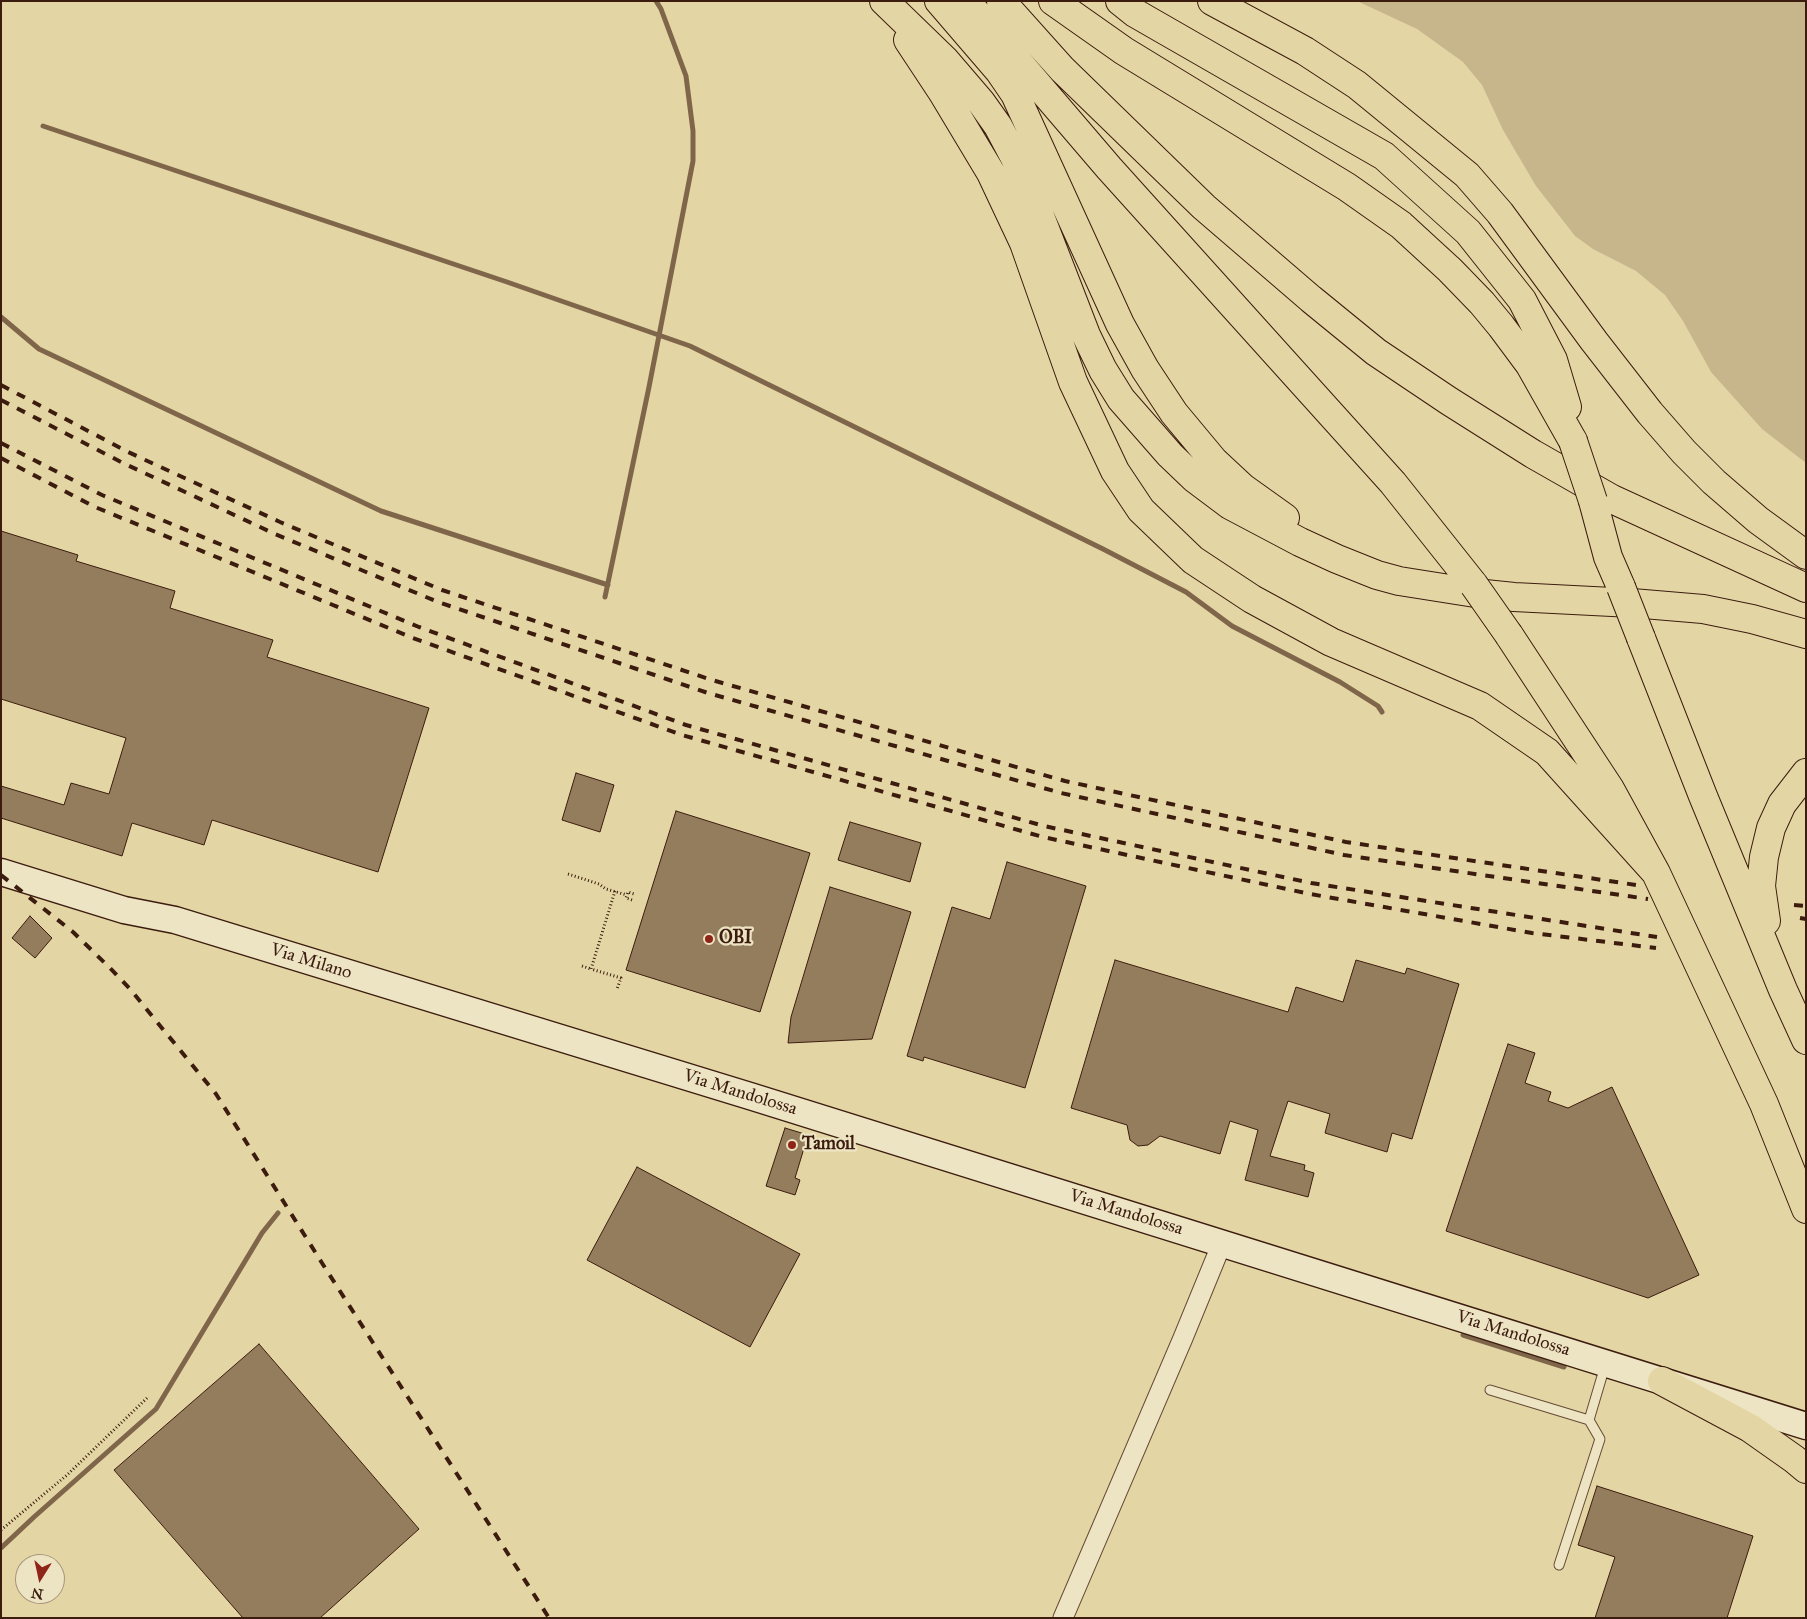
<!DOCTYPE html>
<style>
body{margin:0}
#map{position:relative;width:1807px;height:1619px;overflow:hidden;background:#e4d6a4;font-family:"IM FELL Great Primer",serif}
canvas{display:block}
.frame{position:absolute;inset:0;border:2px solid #3c1c0f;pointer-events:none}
.north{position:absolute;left:15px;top:1554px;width:50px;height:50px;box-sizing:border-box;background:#ede4c4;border:1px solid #a6947c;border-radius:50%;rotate:190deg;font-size:14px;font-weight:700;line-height:20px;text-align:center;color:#3c1c0f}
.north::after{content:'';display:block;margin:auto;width:18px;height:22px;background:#8f2418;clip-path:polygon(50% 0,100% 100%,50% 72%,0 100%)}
</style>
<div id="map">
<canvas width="1807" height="1619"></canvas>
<div class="frame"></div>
<div class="north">N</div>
</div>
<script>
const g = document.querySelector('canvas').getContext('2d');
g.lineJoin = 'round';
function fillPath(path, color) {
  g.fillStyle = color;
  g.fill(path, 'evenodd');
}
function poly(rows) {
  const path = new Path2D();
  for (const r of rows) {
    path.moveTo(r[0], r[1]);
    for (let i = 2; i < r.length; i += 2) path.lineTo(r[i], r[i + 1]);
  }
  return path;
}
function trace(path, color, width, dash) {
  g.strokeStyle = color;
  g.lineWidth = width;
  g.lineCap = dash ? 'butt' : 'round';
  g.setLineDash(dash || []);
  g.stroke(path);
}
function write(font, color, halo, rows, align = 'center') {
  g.font = font + ' "IM FELL Great Primer",serif';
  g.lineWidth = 4.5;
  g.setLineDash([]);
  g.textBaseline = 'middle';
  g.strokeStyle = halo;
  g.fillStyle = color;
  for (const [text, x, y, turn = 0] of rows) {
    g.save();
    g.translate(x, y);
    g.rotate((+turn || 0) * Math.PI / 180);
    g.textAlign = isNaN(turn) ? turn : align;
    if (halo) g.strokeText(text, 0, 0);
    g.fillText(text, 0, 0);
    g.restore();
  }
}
fillPath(poly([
 [1357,1,1806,1,1806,463,1762,429,1711,372,1683,321,1665,295,1636,271,1593,249,1575,236,1536,186,1503,130,1482,85,1463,62,1417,29]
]), '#c7b68b');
trace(poly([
 [43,126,507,282,690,346,1103,549,1186,592,1232,626,1340,682,1378,706,1382,712],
 [1,317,39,349,381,511,608,585],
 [605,597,649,387,693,161,693,131,686,76,661,9,656,1],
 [1463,1335,1564,1367],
 [1,1548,34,1517,156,1409,262,1233,278,1213]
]), '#7f664a', 5);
const building = poly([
 [1,531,78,555,76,561,175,591,170,608,273,640,267,657,429,708,378,872,212,820,204,845,132,823,122,856,1,818,1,786,64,805,71,783,109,794,126,738,1,699,1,531],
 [576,773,614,785,600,832,562,820,576,773],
 [676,811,810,853,760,1012,626,970,676,811],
 [850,822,921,843,910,882,838,860,850,822],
 [1007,862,1086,886,1025,1088,924,1057,923,1061,907,1056,952,907,990,919,1007,862],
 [830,887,911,912,872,1039,788,1043,791,1017,830,887],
 [30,916,52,938,35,958,12,938,30,916],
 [1115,960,1288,1012,1296,987,1343,1002,1356,960,1405,974,1407,968,1459,984,1412,1139,1392,1133,1387,1152,1325,1133,1330,1114,1288,1101,1270,1156,1305,1165,1304,1170,1314,1173,1308,1197,1245,1180,1258,1130,1230,1121,1220,1154,1160,1136,1148,1145,1138,1146,1130,1140,1127,1125,1071,1108,1115,960],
 [1508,1044,1535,1053,1525,1083,1551,1092,1548,1101,1568,1108,1612,1087,1699,1275,1648,1298,1446,1231,1508,1044],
 [785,1128,808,1135,795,1178,800,1180,795,1195,766,1186,785,1128],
 [637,1167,800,1254,750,1347,587,1260,637,1167],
 [259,1344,419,1529,320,1618,243,1618,114,1470,259,1344],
 [1597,1486,1753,1536,1727,1618,1595,1618,1615,1557,1578,1545,1597,1486]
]);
fillPath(building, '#937d5c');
trace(building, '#3c1c0f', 1);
const service = poly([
 [1490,1390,1589,1420,1605,1366],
 [1559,1565,1600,1439,1589,1420]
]);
const minor = poly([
 [1063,1618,1183,1338,1222,1243]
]);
const secondary = poly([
 [1,872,124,910,175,920,753,1097,1806,1426]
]);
const trunk = poly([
 [884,1,945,60,981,102,998,126,1015,158,1033,198,1086,335,1103,370,1121,399,1170,455,1194,478,1230,505,1300,542,1337,559,1377,575,1399,581,1475,593,1514,597,1632,603,1703,609,1752,619,1806,634],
 [939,1,1000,72,1015,94,1120,324,1145,369,1174,413,1214,461,1243,488,1285,518],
 [966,1,1109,168,1393,483,1474,585],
 [1001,1,1062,69,1204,207,1311,299,1376,352,1449,401,1533,454,1612,499,1806,588],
 [1053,1,1124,51,1347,187,1401,225,1450,270,1482,303,1501,326,1530,365,1573,441],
 [1120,1,1135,13,1384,156,1468,232,1522,300,1553,360,1567,407],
 [1212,1,1305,51,1357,85,1467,175,1500,213,1594,341,1650,413,1684,452,1714,482,1758,520,1806,555],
 [908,40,943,93,991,173,1024,243,1073,382,1115,471,1141,510,1193,560,1252,599,1331,642,1480,706,1547,752,1656,873],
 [1593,501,1608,557,1621,587],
 [1509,635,1610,789,1656,873,1764,1104,1806,1209],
 [1641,638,1703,796,1783,990,1806,1040],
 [1766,921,1761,886,1764,857,1771,828,1782,804,1806,773],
 [1662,1381,1750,1428,1794,1459,1806,1469]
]);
trace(service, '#664a34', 11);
trace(minor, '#664a34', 21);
trace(secondary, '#3c1c0f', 29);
trace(trunk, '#3c1c0f', 30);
trace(poly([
 [568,874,599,884,606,889,627,895],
 [615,891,591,969,621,978,617,989],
 [632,900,626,898,628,892,634,894],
 [582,966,591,969],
 [1,1530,67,1475,147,1398]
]), '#3c1c0f', 3, [1, 2.5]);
trace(service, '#ede4c4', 9);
trace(minor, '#ede4c4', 19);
trace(secondary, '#ede4c4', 26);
trace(trunk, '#e4d6a4', 28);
trace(poly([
 [1,385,128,452,280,522,442,590,712,680,1065,781,1346,842,1643,886],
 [1,400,123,463,275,534,438,602,708,693,1061,793,1344,855,1648,899],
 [1,443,102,495,419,627,686,725,1044,826,1311,883,1657,937],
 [1,458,95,507,413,638,682,735,1043,837,1310,894,1532,933,1656,948],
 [1,875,73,932,110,968,130,989,216,1094,322,1263,549,1618],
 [1794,905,1806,906],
 [1800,918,1806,919]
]), '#3c1c0f', 4, [9, 9]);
const trunkBridge = poly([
 [1573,441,1593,501],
 [1474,585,1509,635],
 [1621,587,1641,638]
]);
trace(trunkBridge, '#3c1c0f', 30, []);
trace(trunkBridge, '#e4d6a4', 28);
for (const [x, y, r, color] of [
 [709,939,5,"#8f2418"],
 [792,1145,5,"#8f2418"]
]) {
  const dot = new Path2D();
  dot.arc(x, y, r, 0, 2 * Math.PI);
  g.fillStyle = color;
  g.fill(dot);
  trace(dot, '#ede4c4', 2);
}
write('bold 18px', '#3c1c0f', '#ede4c4', [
 ["OBI",719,939],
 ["Tamoil",802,1145]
], 'left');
write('18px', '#3c1c0f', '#ede4c4', [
 ["Via Milano",311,962,17],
 ["Via Mandolossa",740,1093,17],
 ["Via Mandolossa",1126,1213,17],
 ["Via Mandolossa",1513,1334,17]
]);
</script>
